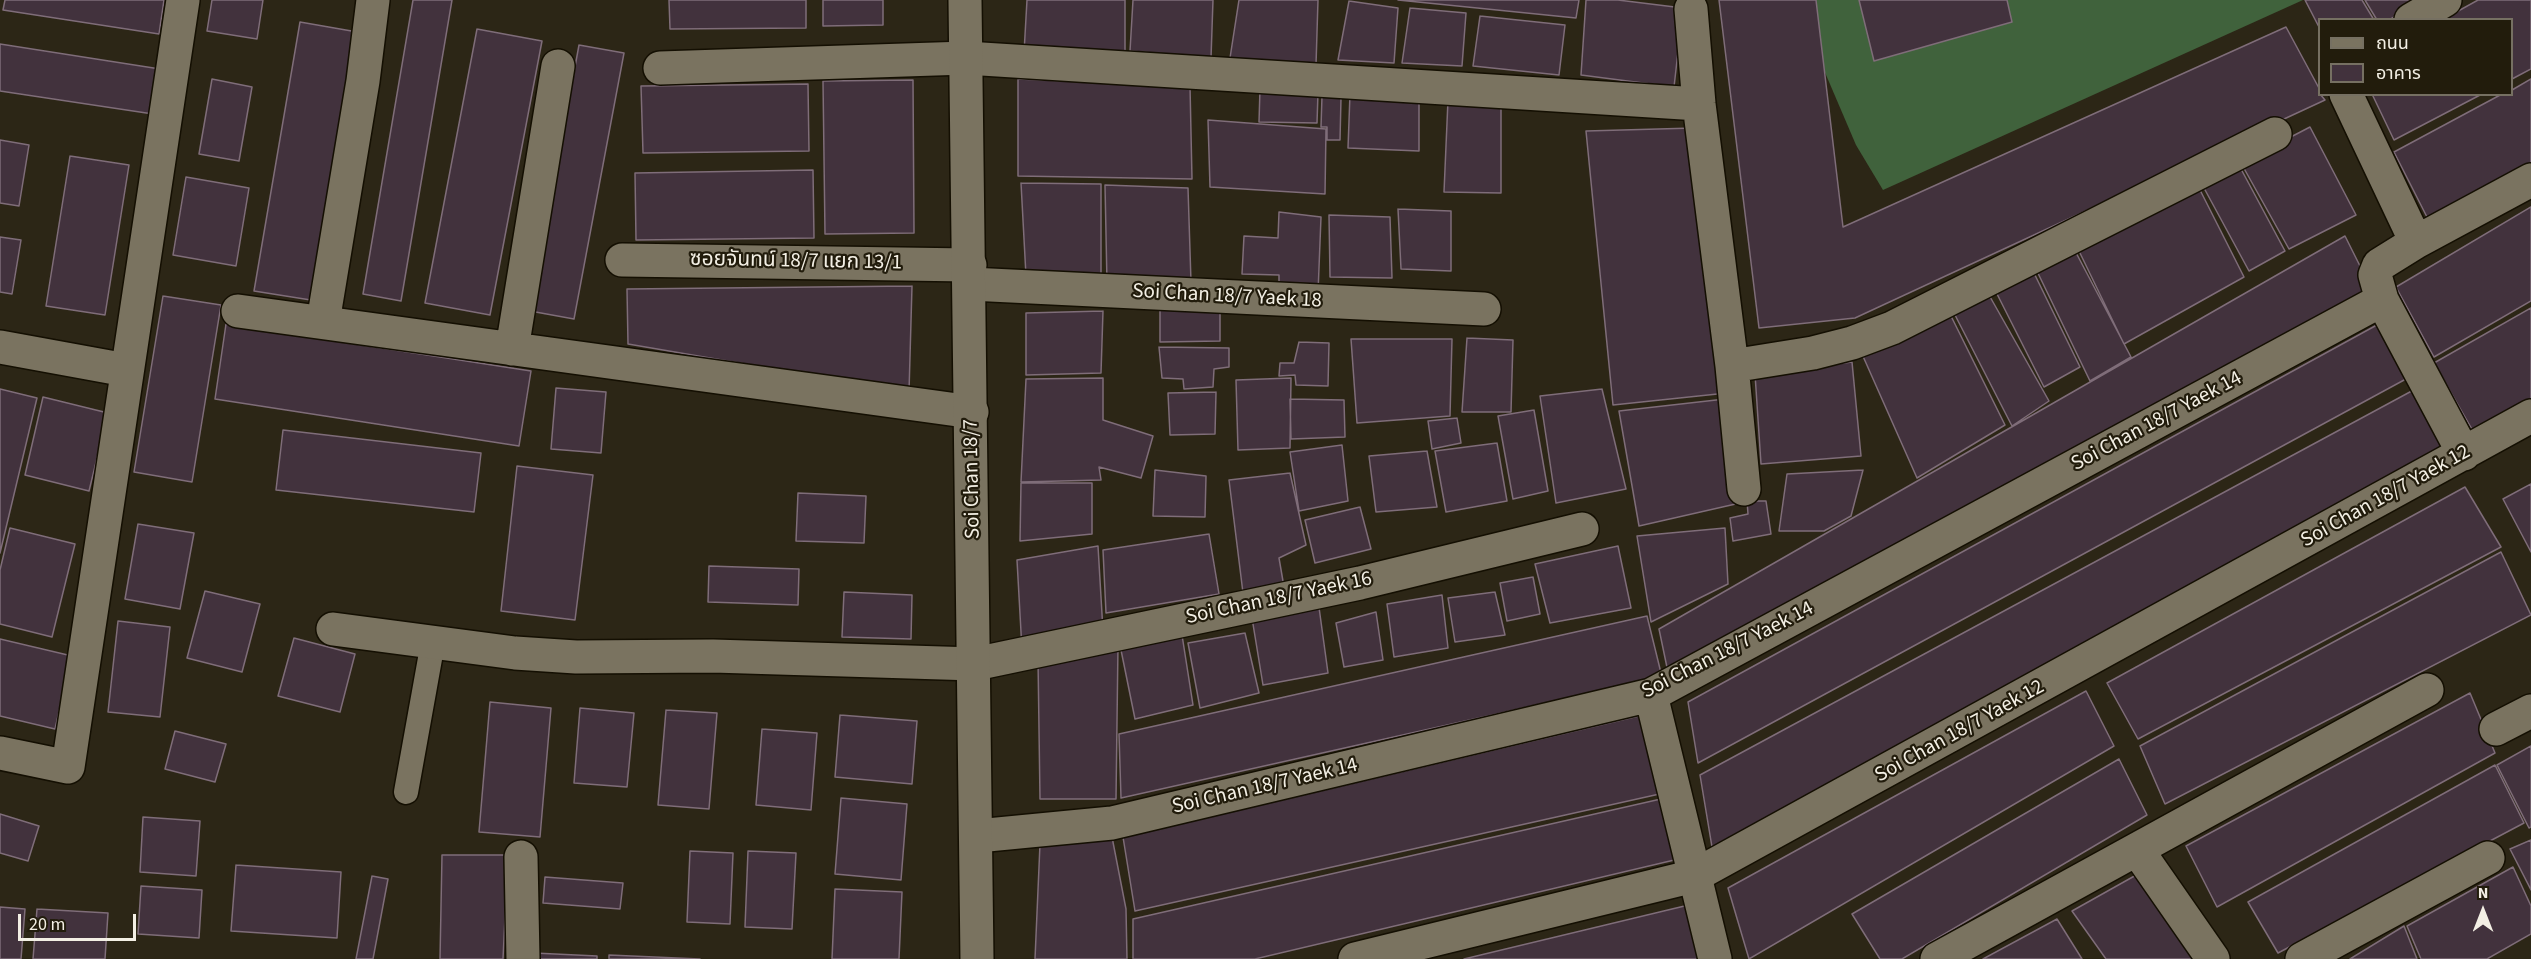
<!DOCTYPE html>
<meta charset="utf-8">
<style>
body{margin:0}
#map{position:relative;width:2531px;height:959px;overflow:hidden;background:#2c2616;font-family:"Source Sans 3","Noto Sans Thai",sans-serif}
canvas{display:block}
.legend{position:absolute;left:2318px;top:18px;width:195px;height:78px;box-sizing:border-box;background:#221c0c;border:2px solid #767062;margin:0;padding:8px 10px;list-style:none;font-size:18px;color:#f3efe4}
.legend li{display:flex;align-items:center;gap:12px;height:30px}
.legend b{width:30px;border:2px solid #767062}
.north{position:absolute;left:2453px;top:881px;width:60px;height:60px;-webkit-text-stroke:4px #221c0c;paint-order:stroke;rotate:0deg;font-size:16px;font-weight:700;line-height:24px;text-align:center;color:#f3efe4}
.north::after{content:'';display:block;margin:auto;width:21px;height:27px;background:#f3efe4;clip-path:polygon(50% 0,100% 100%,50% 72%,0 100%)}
.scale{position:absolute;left:18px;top:914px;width:118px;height:27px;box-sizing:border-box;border:3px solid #f3efe4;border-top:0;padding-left:8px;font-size:18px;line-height:21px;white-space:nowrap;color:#f3efe4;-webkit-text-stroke:4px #221c0c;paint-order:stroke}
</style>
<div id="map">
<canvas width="2531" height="959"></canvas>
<ul class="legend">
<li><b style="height:8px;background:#7a7360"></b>ถนน</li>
<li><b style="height:16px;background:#42323d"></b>อาคาร</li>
</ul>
<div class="north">N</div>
<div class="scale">20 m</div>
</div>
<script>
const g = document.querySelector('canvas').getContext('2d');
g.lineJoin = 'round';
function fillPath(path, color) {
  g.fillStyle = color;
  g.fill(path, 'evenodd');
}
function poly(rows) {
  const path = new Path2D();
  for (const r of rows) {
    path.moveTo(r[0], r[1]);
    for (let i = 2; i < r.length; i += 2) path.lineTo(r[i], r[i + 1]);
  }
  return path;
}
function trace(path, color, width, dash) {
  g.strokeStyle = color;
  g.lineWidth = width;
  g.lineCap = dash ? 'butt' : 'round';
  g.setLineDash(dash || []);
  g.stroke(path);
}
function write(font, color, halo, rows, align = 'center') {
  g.font = font + ' "Source Sans 3","Noto Sans Thai",sans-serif';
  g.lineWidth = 4.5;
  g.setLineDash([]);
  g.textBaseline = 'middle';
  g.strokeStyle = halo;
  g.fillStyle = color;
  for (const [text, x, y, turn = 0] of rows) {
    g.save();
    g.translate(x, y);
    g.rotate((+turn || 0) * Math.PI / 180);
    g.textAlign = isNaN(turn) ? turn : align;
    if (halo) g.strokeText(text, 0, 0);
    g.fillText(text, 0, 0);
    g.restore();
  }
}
fillPath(poly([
 [1794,0,2303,0,1883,190,1856,145]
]), '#40623c');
const building = poly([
 [5,0,164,0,159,34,3,10,5,0],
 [212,0,263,0,257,39,207,31,212,0],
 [413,0,452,0,401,301,363,294,413,0],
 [669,0,806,0,806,28,670,29,669,0],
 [823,0,883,0,883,25,823,26,823,0],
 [1027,0,1125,0,1125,54,1024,53,1027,0],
 [1133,0,1213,0,1211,58,1130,51,1133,0],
 [1239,0,1318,0,1316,65,1230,58,1239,0],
 [1398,0,1579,0,1576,18,1398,0],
 [1586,0,1618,0,1683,8,1674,87,1581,75,1586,0],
 [1719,0,1816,0,1843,227,2286,27,2320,90,2320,94,2325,100,1855,318,1759,328,1719,0],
 [1859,0,2007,0,2012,22,1874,61,1859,0],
 [2305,0,2362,0,2374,20,2320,20,2320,29,2305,0],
 [2365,0,2423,0,2389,20,2377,20,2365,0],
 [2478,0,2531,0,2531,69,2512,79,2512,20,2442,20,2478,0],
 [1349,1,1398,8,1394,63,1338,60,1349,1],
 [1410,8,1466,13,1462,66,1402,63,1410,8],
 [1480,16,1565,25,1559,75,1473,66,1480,16],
 [300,22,363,33,317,301,254,291,300,22],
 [477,29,542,41,490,315,425,303,477,29],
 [0,44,160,69,153,114,0,91,0,44],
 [579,45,624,53,574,319,530,311,579,45],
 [212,79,252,87,239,161,199,154,212,79],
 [1018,79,1190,86,1192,179,1018,176,1018,79],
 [2531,79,2531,167,2429,221,2394,152,2502,94,2512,94,2512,90,2531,79],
 [913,80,914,233,825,234,823,81,913,80],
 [808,84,809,151,643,153,641,86,808,84],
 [1260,89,1318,93,1317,123,1259,122,1260,89],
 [1350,94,1419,100,1419,151,1348,148,1350,94],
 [2372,94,2482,94,2394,140,2372,94],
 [1322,96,1341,98,1340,140,1327,140,1327,127,1321,127,1322,96],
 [1448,100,1501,100,1501,193,1444,192,1448,100],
 [1208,120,1326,129,1325,194,1210,187,1208,120],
 [2310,127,2356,215,2289,249,2241,163,2310,127],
 [1694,128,1727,393,1613,405,1586,131,1694,128],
 [0,140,29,145,19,206,0,203,0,140],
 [70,156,129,165,105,315,46,306,70,156],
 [2241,169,2285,251,2249,271,2204,188,2241,169],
 [813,170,814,238,636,240,635,173,813,170],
 [186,177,249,188,236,266,173,255,186,177],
 [1021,183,1101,184,1101,276,1026,276,1021,183],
 [1105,185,1188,188,1191,282,1107,283,1105,185],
 [2199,188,2244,277,2124,344,2079,251,2199,188],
 [2531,207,2531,301,2434,357,2396,287,2531,207],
 [1398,209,1451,211,1451,271,1401,269,1398,209],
 [1279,212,1321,217,1318,293,1279,292,1279,275,1242,274,1244,236,1278,238,1279,212],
 [1329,215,1390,217,1392,278,1330,277,1329,215],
 [2345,236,2375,296,1669,677,1659,629,2345,236],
 [0,237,21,240,12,294,0,292,0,237],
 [2073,247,2131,357,2090,381,2035,267,2073,247],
 [2032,269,2080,367,2044,387,1994,288,2032,269],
 [912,286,909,392,628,344,627,289,912,286],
 [1989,295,2049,401,2012,426,1955,315,1989,295],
 [163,296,221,305,192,482,134,472,163,296],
 [1160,303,1220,304,1220,341,1160,342,1160,303],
 [2531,308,2531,406,2477,438,2434,363,2531,308],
 [1103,311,1101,373,1026,375,1026,313,1103,311],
 [1949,312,2005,425,1917,478,1862,354,1949,312],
 [2386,320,2417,373,1698,763,1688,702,2386,320],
 [226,324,531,371,519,446,215,399,226,324],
 [1467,338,1513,340,1511,412,1462,412,1467,338],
 [1351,339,1452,339,1450,416,1357,423,1351,339],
 [1299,342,1329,343,1328,386,1296,385,1295,375,1279,376,1280,363,1294,363,1299,342],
 [1159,347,1229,348,1229,367,1214,369,1213,387,1184,389,1183,379,1162,378,1159,347],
 [1852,362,1861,456,1761,464,1755,374,1852,362],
 [1103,378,1103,420,1153,436,1141,478,1099,467,1101,480,1021,482,1026,379,1103,378],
 [1291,378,1290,448,1238,450,1236,380,1291,378],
 [2421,386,2456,447,1712,847,1700,775,2421,386],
 [556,388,606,392,601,453,551,449,556,388],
 [0,389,37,398,0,553,0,389],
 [1602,389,1626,489,1556,503,1540,396,1602,389],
 [1216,392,1215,434,1170,435,1168,393,1216,392],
 [43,397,108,413,89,491,25,475,43,397],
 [1290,399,1344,400,1345,437,1291,439,1290,399],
 [1725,399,1740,503,1639,526,1619,411,1725,399],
 [1534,410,1548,491,1513,499,1498,416,1534,410],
 [1457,418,1461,443,1432,449,1428,421,1457,418],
 [283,430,481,453,474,512,276,490,283,430],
 [1497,443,1507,501,1446,512,1435,451,1497,443],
 [1342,445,1348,501,1299,511,1290,452,1342,445],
 [1427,451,1437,507,1376,512,1369,456,1427,451],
 [517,466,593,475,575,620,501,611,517,466],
 [1155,470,1206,476,1205,517,1153,516,1155,470],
 [1863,470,1851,516,1824,531,1779,531,1787,474,1863,470],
 [1290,473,1306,545,1279,558,1284,587,1243,593,1229,480,1290,473],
 [1021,483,1092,483,1092,534,1020,541,1021,483],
 [2531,484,2531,552,2503,499,2531,484],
 [2465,487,2501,547,2138,739,2107,683,2465,487],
 [798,493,866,496,864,543,796,541,798,493],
 [1747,501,1766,501,1771,534,1733,541,1730,518,1748,514,1747,501],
 [1360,507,1371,549,1315,563,1305,520,1360,507],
 [138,524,194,533,180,609,125,599,138,524],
 [10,528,75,544,52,637,0,624,0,570,10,528],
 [1725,528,1728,584,1651,622,1637,536,1725,528],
 [1209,534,1219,594,1106,613,1103,550,1209,534],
 [1098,546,1103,631,1022,650,1017,560,1098,546],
 [1618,546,1631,608,1550,623,1535,564,1618,546],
 [2501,552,2531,615,2165,804,2140,746,2501,552],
 [709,566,799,569,798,605,708,602,709,566],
 [1533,577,1540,614,1507,621,1500,583,1533,577],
 [205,591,260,604,242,672,187,658,205,591],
 [844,592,912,595,911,639,842,637,844,592],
 [1495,592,1505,635,1455,642,1448,598,1495,592],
 [1442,595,1448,648,1394,657,1387,604,1442,595],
 [1318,600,1328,673,1263,685,1252,618,1318,600],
 [1376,612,1383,660,1344,667,1336,623,1376,612],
 [1647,616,1662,677,1121,798,1119,734,1647,616],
 [118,621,170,627,160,717,108,712,118,621],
 [1245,633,1259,693,1200,708,1188,643,1245,633],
 [1182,635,1193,705,1135,719,1121,650,1182,635],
 [294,638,355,654,340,712,278,696,294,638],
 [0,639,72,656,55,729,0,716,0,639],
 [1118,645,1116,799,1040,799,1038,659,1118,645],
 [2086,691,2114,746,1749,959,1728,888,2086,691],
 [2470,693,2495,753,2217,907,2186,846,2470,693],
 [490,702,551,708,540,837,479,832,490,702],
 [580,708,634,713,627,787,574,783,580,708],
 [666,710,717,713,709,809,658,805,666,710],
 [1647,714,1664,793,1135,911,1123,837,1647,714],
 [840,715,917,721,912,784,835,777,840,715],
 [762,729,817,733,811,810,756,805,762,729],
 [175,731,226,744,215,782,165,769,175,731],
 [2531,746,2531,827,2529,828,2497,765,2531,746],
 [2119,759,2147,815,1902,959,1880,959,1852,914,2119,759],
 [2495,765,2524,823,2278,953,2248,902,2495,765],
 [1674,796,1687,857,1255,959,1133,959,1133,919,1674,796],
 [841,798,907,804,901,880,835,874,841,798],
 [0,814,39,826,28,861,0,853,0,814],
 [143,817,200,821,196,876,140,872,143,817],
 [1112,837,1126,909,1127,959,1035,959,1040,844,1112,837],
 [2531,840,2531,890,2510,849,2531,840],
 [690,851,733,853,730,924,687,922,690,851],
 [748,851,796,853,792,929,745,927,748,851],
 [442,855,508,855,503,959,440,959,442,855],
 [236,865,341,872,337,938,231,931,236,865],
 [2513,867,2531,906,2531,934,2487,959,2421,959,2407,926,2513,867],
 [2138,874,2195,959,2106,959,2072,911,2138,874],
 [372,876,388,879,373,959,356,959,372,876],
 [545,877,623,883,620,909,543,903,545,877],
 [141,886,202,890,199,938,138,934,141,886],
 [835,889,902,892,899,959,832,959,835,889],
 [1697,903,1707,959,1464,959,1697,903],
 [0,907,25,909,21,959,0,959,0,907],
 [37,909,108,913,105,959,33,959,37,909],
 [2057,919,2082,959,1983,959,2057,919],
 [2404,926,2417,959,2350,959,2404,926],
 [534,953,597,956,597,959,534,959,534,953],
 [609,955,700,959,609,959,609,955]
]);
fillPath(building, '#42323d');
trace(building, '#7f6d79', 1.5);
const lane = poly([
 [406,792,433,642]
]);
const street = poly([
 [1691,9,1699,104,1732,366,1744,489],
 [2411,20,2445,0],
 [660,68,966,58,1699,104],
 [2346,94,2416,242],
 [622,260,970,265],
 [970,284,1484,309],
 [238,311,972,412],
 [323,322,363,81,373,0],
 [0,347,126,370],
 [512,349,558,66],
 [1732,366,1813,353,1852,343,1892,328,2275,134],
 [2464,454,2382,300,2375,275,2379,265,2416,242,2531,180],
 [333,629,515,653,576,657,713,656,975,664,1360,583,1582,529],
 [1651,695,1715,959],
 [2496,729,2531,711],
 [0,753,68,767,183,0],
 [977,836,1112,823,1651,695,2382,300],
 [2138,851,2213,959],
 [521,857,523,959],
 [1355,959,1694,876,2531,416],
 [1937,959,2427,690],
 [2302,959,2488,858]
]);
const secondary = poly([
 [965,0,977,959]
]);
trace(lane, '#140f02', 27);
trace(street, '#140f02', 36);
trace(secondary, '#140f02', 36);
trace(lane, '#7a7360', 24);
trace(street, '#7a7360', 33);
trace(secondary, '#7a7360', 33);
write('21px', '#f3efe4', '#221c0c', [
 ["ซอยจันทน์ 18/7 แยก 13/1",796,262,1],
 ["Soi Chan 18/7 Yaek 18",1227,297,3],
 ["Soi Chan 18/7 Yaek 14",2157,422,-28],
 ["Soi Chan 18/7",973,479,-91],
 ["Soi Chan 18/7 Yaek 12",2386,497,-29],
 ["Soi Chan 18/7 Yaek 16",1279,599,-12],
 ["Soi Chan 18/7 Yaek 14",1728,651,-27],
 ["Soi Chan 18/7 Yaek 12",1960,732,-29],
 ["Soi Chan 18/7 Yaek 14",1265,787,-13]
]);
</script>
